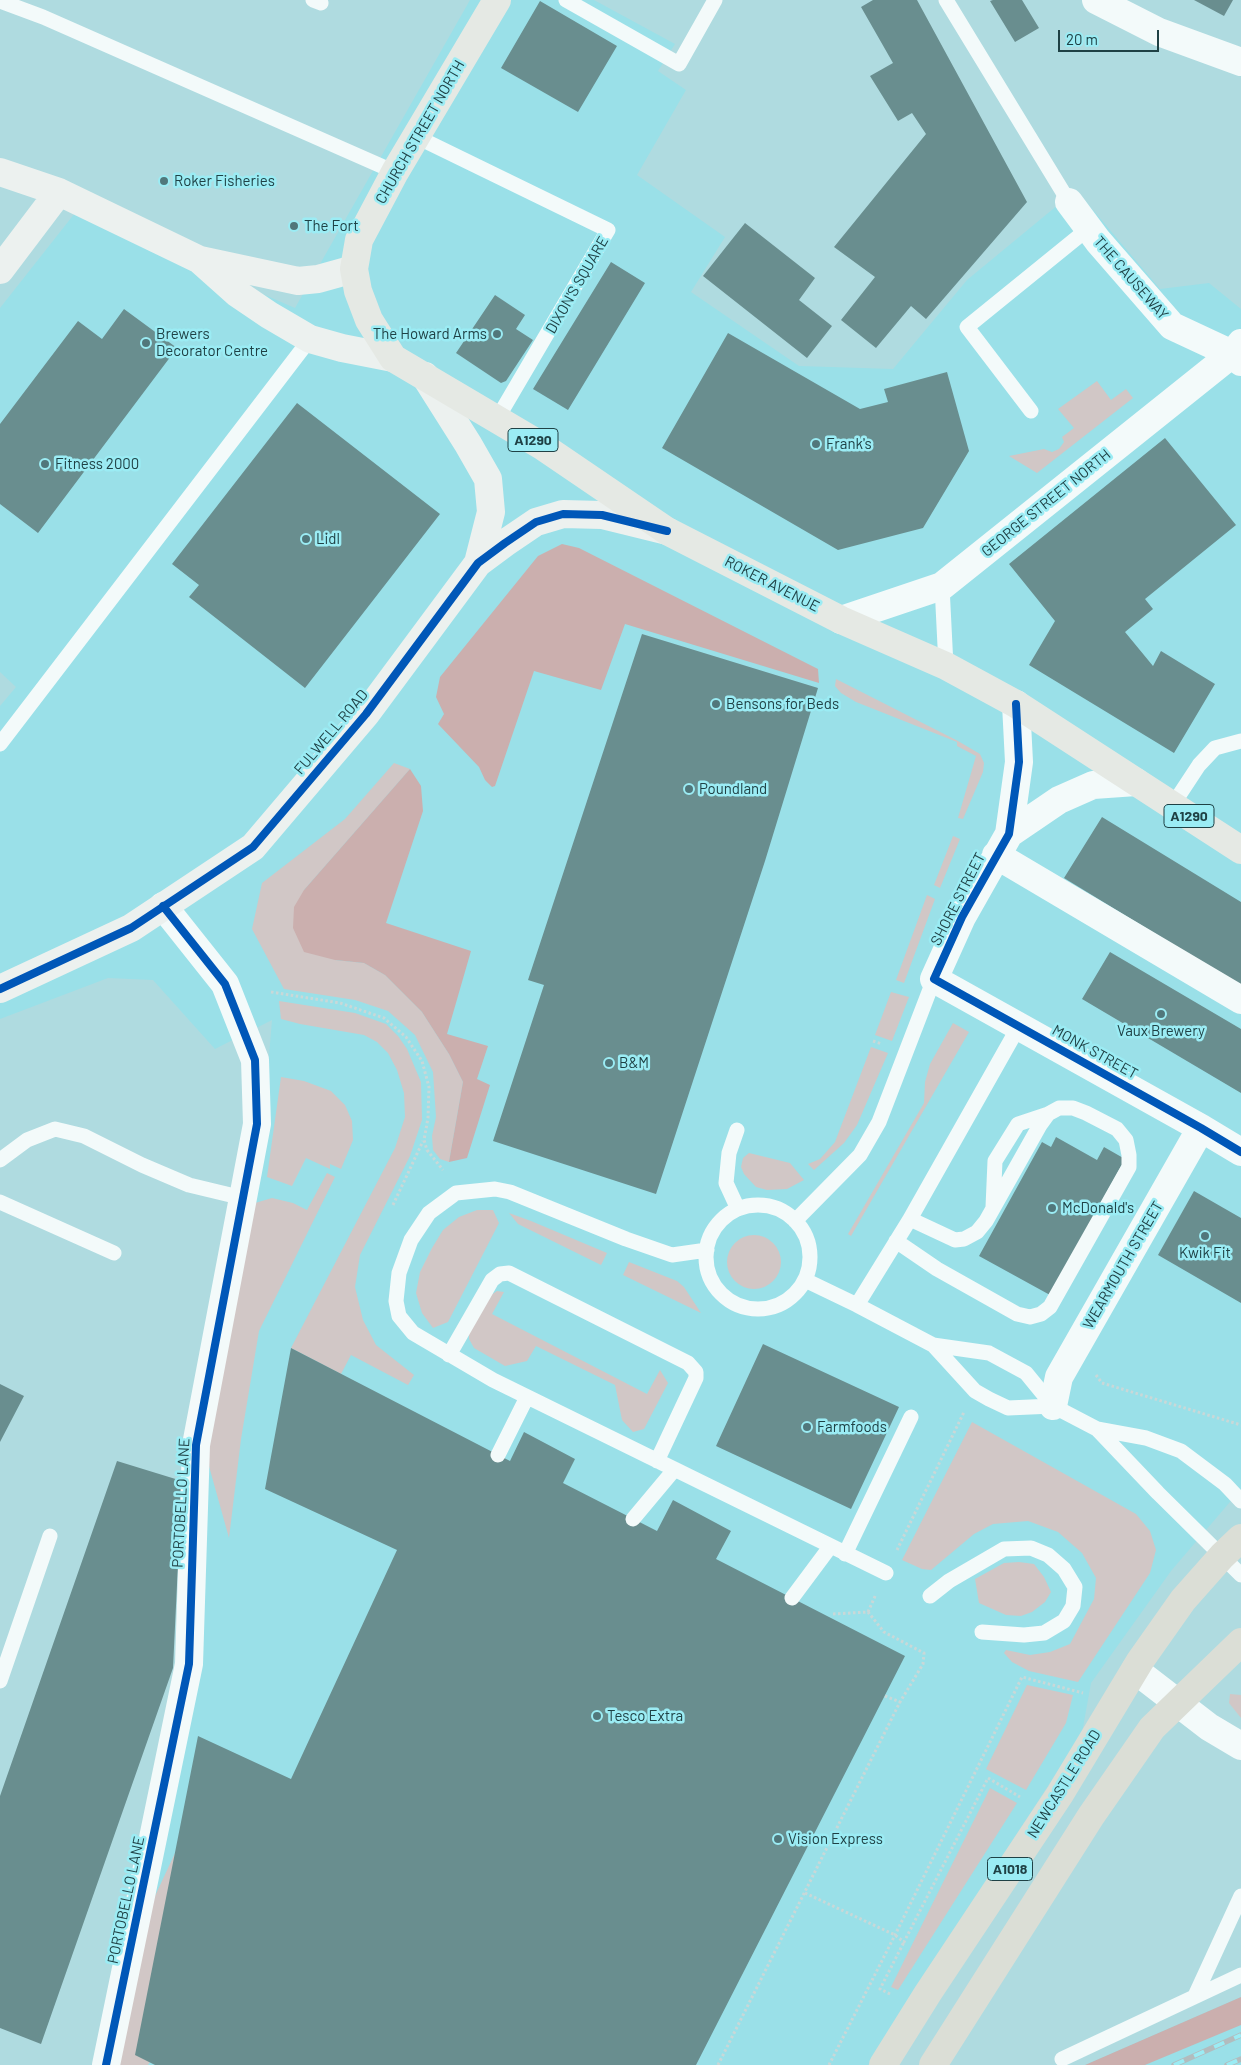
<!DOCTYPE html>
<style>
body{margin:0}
#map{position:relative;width:1241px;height:2065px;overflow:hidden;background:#afdbe0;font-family:Barlow,sans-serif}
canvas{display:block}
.scale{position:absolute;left:1058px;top:30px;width:101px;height:22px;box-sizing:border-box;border:2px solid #1f4145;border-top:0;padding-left:6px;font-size:15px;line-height:18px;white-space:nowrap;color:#1f4145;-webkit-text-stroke:4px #9becf4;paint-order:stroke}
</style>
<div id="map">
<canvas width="1241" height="2065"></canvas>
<div class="scale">20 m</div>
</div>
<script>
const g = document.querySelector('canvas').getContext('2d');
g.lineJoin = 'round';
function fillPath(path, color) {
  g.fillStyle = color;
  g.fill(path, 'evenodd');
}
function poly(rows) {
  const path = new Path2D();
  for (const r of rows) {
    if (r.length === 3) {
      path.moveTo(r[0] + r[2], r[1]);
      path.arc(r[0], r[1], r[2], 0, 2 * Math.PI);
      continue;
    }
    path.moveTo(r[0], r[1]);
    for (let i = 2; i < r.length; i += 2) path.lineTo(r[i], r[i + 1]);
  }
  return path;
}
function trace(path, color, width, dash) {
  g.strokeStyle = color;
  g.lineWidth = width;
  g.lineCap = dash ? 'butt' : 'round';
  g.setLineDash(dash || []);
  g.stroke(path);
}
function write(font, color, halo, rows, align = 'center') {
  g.font = font + ' Barlow,sans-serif';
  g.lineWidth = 5;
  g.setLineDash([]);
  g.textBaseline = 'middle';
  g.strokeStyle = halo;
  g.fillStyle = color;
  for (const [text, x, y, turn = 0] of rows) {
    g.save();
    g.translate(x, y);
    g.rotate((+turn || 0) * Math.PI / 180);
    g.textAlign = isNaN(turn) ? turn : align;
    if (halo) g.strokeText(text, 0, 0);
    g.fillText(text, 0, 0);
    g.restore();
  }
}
fillPath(poly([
 [470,0,594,0,675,44,658,71,686,90,637,175,725,237,691,292,799,366,893,369,967,280,1076,190,1160,289,1209,283,1241,309,1241,1489,1171,1571,1091,1683,1082,1733,868,2065,119,2065,207,1458,267,1080,272,1020,215,1049,153,980,108,978,0,1019,0,706,16,687,0,672,0,308,75,213,295,308],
 [1241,1997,1241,2065,1085,2065]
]), '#9ae0e8');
fillPath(poly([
 [1097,381,1111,400,1126,389,1133,398,1037,473,1009,456,1044,449,1052,452,1059,449,1064,442,1062,437,1074,428,1058,409],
 [836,679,958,741,980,754,984,763,983,772,963,819,958,818,976,756,957,746,957,742,856,702,841,693,835,686],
 [394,763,410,769,304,890,335,960,364,963,385,975,422,1012,449,1054,463,1082,449,1162,440,1159,433,1150,432,1136,436,1117,433,1072,415,1035,388,1011,355,1000,284,989,252,929,262,883,345,819],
 [953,836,960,839,940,888,934,885],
 [927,895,935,899,904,983,896,980],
 [891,992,909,997,892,1041,875,1035],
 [279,1001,355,1013,386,1024,398,1036,407,1049,421,1082,422,1120,410,1156,360,1255,355,1287,363,1320,376,1345,414,1375,408,1385,351,1355,341,1374,291,1348,395,1148,405,1117,404,1093,397,1070,388,1053,377,1042,364,1035,300,1024,281,1019],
 [953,1023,969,1032,851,1236,848,1234,924,1103,925,1082,930,1064],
 [871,1047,888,1053,857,1125,844,1143,814,1170,808,1164,820,1159,835,1142],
 [281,1077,304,1081,331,1091,345,1105,352,1121,353,1140,341,1169,330,1164,330,1169,306,1158,292,1186,267,1177],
 [749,1153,790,1163,804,1180,787,1189,767,1190,756,1187,744,1174,741,1167,743,1158],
 [327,1173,335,1177,259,1331,241,1439,229,1538,207,1459,255,1203,272,1198,293,1203,307,1210],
 [477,1210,493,1210,499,1223,448,1322,433,1328,422,1313,416,1293,420,1272,432,1248,443,1230,459,1217],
 [509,1213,531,1221,607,1253,601,1265,518,1224],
 [754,1262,27],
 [629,1262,677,1281,684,1287,701,1313,623,1275],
 [497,1291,504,1292,492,1314,647,1394,660,1370,668,1383,644,1429,633,1432,622,1420,615,1385,536,1346,527,1361,505,1366,474,1348,469,1339,469,1334,488,1297],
 [972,1422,1136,1514,1150,1531,1156,1550,1150,1573,1078,1682,1029,1671,1012,1662,1004,1653,1006,1650,1030,1655,1050,1652,1070,1644,1094,1599,1096,1578,1082,1553,1058,1532,1028,1521,993,1524,974,1534,931,1570,922,1569,902,1560],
 [1019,1562,1034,1564,1044,1577,1051,1592,1045,1602,1032,1612,1021,1616,1006,1615,979,1603,975,1579,1004,1563],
 [1027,1685,1073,1695,1066,1723,1026,1790,986,1769],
 [1230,1694,1241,1695,1241,1718,1229,1703],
 [990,1788,1017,1803,898,1990,891,1987],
 [176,1851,150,2062,148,2065,119,2065,147,1913]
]), '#d1c7c6');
fillPath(poly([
 [562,544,579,548,818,669,819,683,625,624,601,690,534,671,495,786,492,787,485,780,479,767,438,724,444,714,436,697,440,677,538,556],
 [410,769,421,786,423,811,386,923,471,951,447,1034,488,1046,477,1079,490,1085,467,1158,449,1162,463,1082,449,1054,422,1012,385,975,364,963,335,960,304,952,293,928,294,907,304,890],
 [1241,1997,1241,2025,1145,2065,1085,2065]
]), '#cbafae');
fillPath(poly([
 [873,0,917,0,1027,202,926,319,911,306,876,348,841,320,875,277,834,247,926,134,912,113,898,121,870,76,893,63,861,7],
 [993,0,1022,0,1039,28,1015,42,990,1],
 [1194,0,1233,0,1224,16],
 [540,1,617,46,578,112,501,68],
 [745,223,815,278,799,300,832,326,807,358,703,276],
 [611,262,645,283,568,410,533,389],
 [495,295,525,315,516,329,533,340,506,381,501,383,456,353],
 [124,309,177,348,38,533,0,504,0,424,78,321,102,339],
 [728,333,860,409,888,402,884,389,947,372,969,451,923,528,838,550,662,448],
 [297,403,440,514,305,688,189,597,199,585,172,564],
 [1165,438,1236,525,1145,599,1153,609,1125,632,1153,666,1161,651,1215,684,1174,753,1029,665,1055,621,1009,564],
 [642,634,818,688,765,861,656,1194,493,1141,544,985,528,980],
 [1102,817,1241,902,1241,986,1064,878],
 [1110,952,1241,1029,1241,1093,1082,999],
 [1056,1137,1097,1160,1104,1147,1125,1159,1050,1295,979,1256,1042,1142,1051,1147],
 [1194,1191,1241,1218,1241,1303,1158,1255],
 [763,1344,899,1407,851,1509,716,1446],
 [291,1348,510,1461,524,1432,575,1459,563,1483,657,1531,673,1500,731,1531,716,1559,905,1656,696,2065,155,2065,135,2055,198,1736,291,1779,397,1550,265,1489],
 [0,1384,24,1396,0,1442],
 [117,1461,182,1481,173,1668,41,2044,0,2028,0,1796]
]), '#698e8f');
trace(poly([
 [271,992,340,1003,384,1018,406,1037,422,1061,429,1087,428,1118,424,1140,427,1150,443,1170],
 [873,1041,882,1044],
 [393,1205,423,1141],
 [1096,1375,1102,1383,1241,1425],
 [897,1550,964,1412],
 [868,1612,876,1594],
 [833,1614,868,1612],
 [885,1696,900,1702],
 [805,1893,895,1935,904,1942,988,1778,1020,1797],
 [890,1994,880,1989,904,1942],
 [718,2065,900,1702,923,1664,924,1653,884,1632,868,1612],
 [829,2065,895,1935,1022,1677,1083,1693]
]), '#c9d8d8', 3, [2.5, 2.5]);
trace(poly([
 [313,0,321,3],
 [566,0,679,64,715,0],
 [946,0,1069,202],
 [0,1,43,17,395,172],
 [417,137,608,230,497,419],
 [1031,411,967,327,1089,228],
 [942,586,946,666],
 [0,744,310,339],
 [1172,806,1199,765,1215,748,1241,741],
 [737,1130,729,1153,726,1183,738,1209],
 [0,1160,27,1140,55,1129,84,1136,142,1165,189,1185,243,1198],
 [0,1202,114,1253],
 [758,1257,52],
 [993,1207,995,1161,1018,1124,1048,1114],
 [795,1221,860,1155,879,1122,934,979],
 [896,1241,937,1269,1017,1314,1030,1317,1041,1314,1050,1307,1129,1167,1129,1155,1126,1140,1117,1129,1086,1113,1073,1108,1059,1108,1048,1114,1040,1125,986,1221,977,1232,964,1239,955,1240,910,1219],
 [707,1250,672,1255,626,1239,510,1192,495,1189,456,1193,429,1213,411,1240,399,1273,396,1301,399,1316,413,1333,493,1380,886,1573],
 [805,1280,857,1305,933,1345,989,1353,1026,1373,1053,1406,1097,1429,1146,1438,1181,1451,1225,1484,1241,1501],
 [857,1305,910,1219,1019,1026],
 [933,1345,975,1391,989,1399,1008,1408,1053,1406],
 [449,1355,492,1280,500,1274,509,1273,688,1363,696,1372,696,1378,657,1461],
 [1097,1429,1158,1493,1241,1575],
 [498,1455,527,1397],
 [633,1519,674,1470],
 [845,1554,911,1417],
 [930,1596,949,1581,1004,1549,1031,1548,1048,1555,1064,1569,1075,1587,1073,1606,1064,1621,1044,1633,1024,1635,982,1632],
 [792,1598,830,1547],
 [0,1681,50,1536],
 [1195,1996,1241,1896],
 [1062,2059,1241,1975]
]), '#f3fafa', 15);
trace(poly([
 [1096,0,1159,32,1241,62],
 [1069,202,1098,241,1172,326,1232,354,1241,362],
 [841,620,942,586,1232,354,1241,343],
 [1016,704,1019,762,1009,834,962,917,934,979,1201,1128,1241,1152],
 [1009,834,1059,800,1093,785,1136,782],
 [996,855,1241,1000],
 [1053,1406,1059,1377,1201,1128],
 [1135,1670,1209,1727,1241,1746],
 [106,2065,189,1664,196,1445,257,1124,255,1060,225,984,163,906]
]), '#f3fafa', 28);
trace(poly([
 [0,172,59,192,200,260,298,281,318,279,354,269],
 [201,261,238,294,269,315,310,339,342,348,393,358],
 [0,270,59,192],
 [425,376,468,444,488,479,491,512,478,563],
 [0,989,131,928,253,847,366,714,478,563,505,543,536,522,563,514,602,515,667,531]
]), '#ecf1ef', 28);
trace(poly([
 [497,0,395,172,359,240,354,269,358,291,369,320,393,358,542,446,667,531,841,620,946,666,1016,704,1241,850]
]), '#e5e9e4', 28);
trace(poly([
 [883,2065,928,1993,1060,1794,1140,1661,1183,1600,1222,1556,1241,1538],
 [933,2065,1091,1816,1152,1728,1241,1642]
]), '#dbded6', 28);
const rail = poly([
 [1174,2065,1241,2035],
 [1227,2065,1241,2059]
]);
trace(rail, '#b2bcbe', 5.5);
trace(rail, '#9becf4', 4, [11]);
trace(poly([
 [1016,704,1019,762,1009,834,962,917,934,979,1201,1128,1241,1152],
 [0,989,131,928,253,847,366,714,478,563,505,543,536,522,563,514,602,515,667,531],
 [106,2065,189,1664,196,1445,257,1124,255,1060,225,984,163,906]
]), '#0057b8', 8);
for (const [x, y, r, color] of [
 [164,181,5,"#51777b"],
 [294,226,5,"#51777b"],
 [497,334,5,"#51777b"],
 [146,343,5,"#51777b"],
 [816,444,5,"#51777b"],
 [45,464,5,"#51777b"],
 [306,539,5,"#51777b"],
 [716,704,5,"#51777b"],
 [689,789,5,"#51777b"],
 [1161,1014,5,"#51777b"],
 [609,1063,5,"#51777b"],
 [1052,1208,5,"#51777b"],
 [1205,1236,5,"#51777b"],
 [807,1427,5,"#51777b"],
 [597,1716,5,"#51777b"],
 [778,1839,5,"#51777b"]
]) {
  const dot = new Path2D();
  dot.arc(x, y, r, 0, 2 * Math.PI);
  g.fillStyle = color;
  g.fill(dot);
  trace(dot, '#9becf4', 2);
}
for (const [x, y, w] of [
 [533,440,50],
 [1189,816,50],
 [1010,1869,45]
]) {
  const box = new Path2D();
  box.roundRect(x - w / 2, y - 11.5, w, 23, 4);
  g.fillStyle = '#9becf4';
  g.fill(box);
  trace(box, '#1f4145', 1);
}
write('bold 14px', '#1f4145', null, [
 ["A1290",533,440],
 ["A1290",1189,816],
 ["A1018",1010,1869]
]);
write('15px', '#1f4145', '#9becf4', [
 ["CHURCH STREET NORTH",420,132,-60],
 ["THE CAUSEWAY",1131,278,49],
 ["DIXON'S SQUARE",577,285,-60],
 ["GEORGE STREET NORTH",1046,503,-39],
 ["ROKER AVENUE",772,584,27],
 ["FULWELL ROAD",331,732,-50],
 ["SHORE STREET",958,899,-63],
 ["MONK STREET",1095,1052,29],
 ["WEARMOUTH STREET",1123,1265,-60],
 ["PORTOBELLO LANE",181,1503,-87],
 ["NEWCASTLE ROAD",1064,1784,-58],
 ["PORTOBELLO LANE",126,1900,-78]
]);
write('15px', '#1f4145', '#9becf4', [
 ["Roker Fisheries",174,181],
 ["The Fort",304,226],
 ["Brewers",156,334],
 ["Decorator Centre",156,351],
 ["The Howard Arms",487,334,"right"],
 ["Frank's",826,444],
 ["Fitness 2000",55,464],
 ["Lidl",316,539],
 ["Bensons for Beds",726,704],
 ["Poundland",699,789],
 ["Vaux Brewery",1161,1031,"center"],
 ["B&M",619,1063],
 ["McDonald's",1062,1208],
 ["Kwik Fit",1205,1253,"center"],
 ["Farmfoods",817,1427],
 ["Tesco Extra",607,1716],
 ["Vision Express",788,1839]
], 'left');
</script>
